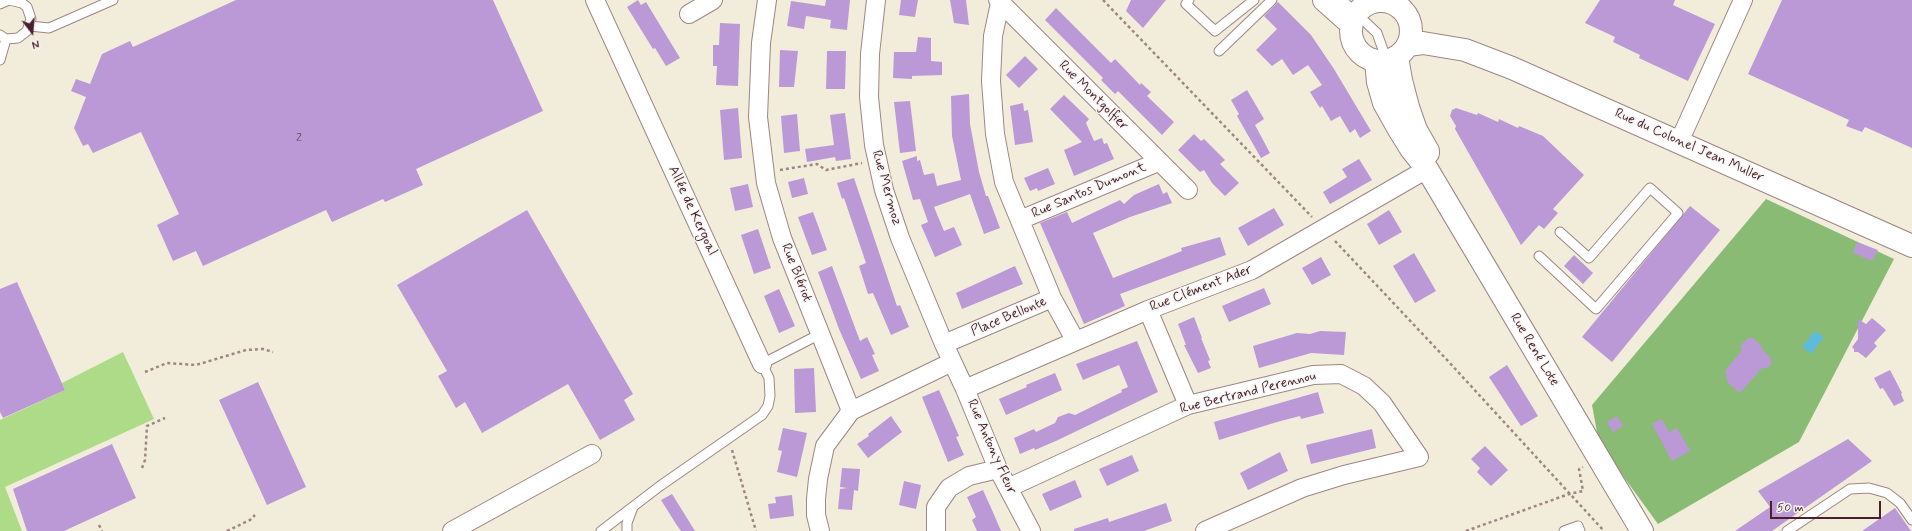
<!DOCTYPE html>
<meta charset="utf-8">
<style>
body{margin:0}
#map{position:relative;width:1912px;height:531px;overflow:hidden;background:#f2ecdb;font-family:Mynerve,sans-serif}
canvas{display:block}
.north{position:absolute;left:12px;top:12px;width:40px;height:40px;-webkit-text-stroke:3px #f6f6f2;paint-order:stroke;rotate:164deg;font-size:11px;font-weight:700;line-height:16px;text-align:center;color:#4a1f2b}
.north::after{content:'';display:block;margin:auto;width:14px;height:18px;background:#4a1f2b;clip-path:polygon(50% 0,100% 100%,50% 72%,0 100%)}
.scale{position:absolute;left:1770px;top:501px;width:111px;height:18px;box-sizing:border-box;border:2px solid #4a1f2b;border-top:0;padding-left:5px;font-size:12px;line-height:14px;white-space:nowrap;color:#4a1f2b;-webkit-text-stroke:3px #f6f6f2;paint-order:stroke}
</style>
<div id="map">
<canvas width="1912" height="531"></canvas>
<div class="north">N</div>
<div class="scale">50 m</div>
</div>
<script>
const g = document.querySelector('canvas').getContext('2d');
g.lineJoin = 'round';
function fillPath(path, color) {
  g.fillStyle = color;
  g.fill(path, 'evenodd');
}
function poly(rows) {
  const path = new Path2D();
  for (const r of rows) {
    if (r.length === 3) {
      path.moveTo(r[0] + r[2], r[1]);
      path.arc(r[0], r[1], r[2], 0, 2 * Math.PI);
      continue;
    }
    path.moveTo(r[0], r[1]);
    for (let i = 2; i < r.length; i += 2) path.lineTo(r[i], r[i + 1]);
  }
  return path;
}
function trace(path, color, width, dash) {
  g.strokeStyle = color;
  g.lineWidth = width;
  g.lineCap = dash ? 'butt' : 'round';
  g.setLineDash(dash || []);
  g.stroke(path);
}
function write(font, color, halo, rows, align = 'center') {
  g.font = font + ' Mynerve,sans-serif';
  g.lineWidth = 3;
  g.setLineDash([]);
  g.textBaseline = 'middle';
  g.strokeStyle = halo;
  g.fillStyle = color;
  for (const [text, x, y, turn = 0] of rows) {
    g.save();
    g.translate(x, y);
    g.rotate((+turn || 0) * Math.PI / 180);
    g.textAlign = isNaN(turn) ? turn : align;
    if (halo) g.strokeText(text, 0, 0);
    g.fillText(text, 0, 0);
    g.restore();
  }
}
fillPath(poly([
 [123,352,154,419,5,487,22,531,0,531,0,420,65,390,62,383]
]), '#aedb87');
fillPath(poly([
 [1766,199,1894,259,1799,442,1658,524,1599,443,1592,405]
]), '#8abb74');
fillPath(poly([
 [1815,331,1824,337,1811,354,1802,347]
]), '#5ebbdc');
fillPath(poly([
 [236,0,493,0,543,111,416,169,423,185,385,202,383,199,332,222,326,210,203,266,196,251,173,261,157,225,179,214,141,132,93,153,88,144,83,146,74,128,86,97,71,91,76,79,90,84,102,54,130,41,133,47],
 [638,0,641,5,646,2,680,58,666,66,655,48,653,49,627,7],
 [826,0,850,0,847,30,830,28,831,20,806,16,804,29,787,26,791,1,825,6],
 [901,0,918,0,915,17,899,15],
 [950,0,966,0,969,25,954,23],
 [1131,0,1166,0,1143,28,1126,11],
 [1600,0,1675,0,1673,5,1715,24,1688,81,1639,58,1640,55,1613,42,1615,37,1585,23],
 [1782,0,1912,0,1912,148,1865,127,1862,132,1846,126,1849,120,1748,74],
 [1278,2,1311,35,1334,69,1371,131,1360,138,1355,129,1350,133,1340,116,1331,121,1322,106,1320,108,1310,92,1322,85,1308,65,1293,75,1282,59,1272,66,1256,50,1277,29,1264,16],
 [1056,8,1111,63,1115,59,1140,85,1141,83,1151,92,1147,96,1174,122,1162,135,1118,91,1115,94,1101,80,1103,78,1045,20],
 [720,23,740,24,738,86,716,85,717,66,713,66,713,45,719,45],
 [918,37,931,38,931,61,942,62,942,75,912,76,912,79,893,78,894,52,916,52],
 [780,50,798,51,794,87,779,87],
 [827,51,846,51,845,89,826,89],
 [1025,56,1038,69,1019,88,1006,75],
 [1247,90,1264,119,1255,125,1270,153,1261,158,1237,116,1239,114,1231,100],
 [969,94,970,124,979,172,986,196,988,196,1000,228,984,234,970,194,934,207,944,231,954,227,962,245,935,257,921,225,928,222,920,199,913,200,902,161,917,156,917,161,920,160,924,175,934,173,937,186,961,180,952,136,951,96],
 [1064,95,1089,119,1086,123,1094,141,1102,138,1104,144,1107,143,1114,159,1074,176,1064,150,1082,142,1050,109],
 [910,101,916,151,900,153,894,102],
 [1023,103,1024,111,1028,110,1033,142,1015,145,1010,106],
 [738,108,742,158,724,160,720,110],
 [1456,108,1477,115,1478,113,1498,122,1499,119,1518,128,1519,126,1543,136,1584,175,1553,209,1558,213,1544,229,1539,225,1521,245,1455,129,1456,126,1450,116,1452,110],
 [845,113,851,159,836,161,835,157,807,162,805,149,834,145,830,115],
 [797,114,800,151,784,153,781,116],
 [1194,134,1201,141,1204,139,1225,160,1220,164,1239,183,1225,196,1212,183,1204,170,1200,172,1178,150],
 [1359,159,1372,180,1330,204,1323,192,1347,177,1342,169],
 [1048,168,1055,184,1038,191,1037,188,1030,191,1024,178],
 [804,178,808,194,792,198,788,182],
 [854,178,897,306,900,305,909,327,891,335,873,293,868,294,859,266,866,263,844,198,842,199,837,183],
 [748,184,753,207,735,211,730,188],
 [1159,184,1163,194,1167,192,1172,203,1130,217,1093,233,1113,278,1182,251,1181,248,1220,237,1226,255,1120,294,1125,306,1084,324,1040,223,1067,212,1072,223,1120,200,1124,204,1134,195],
 [1690,206,1720,230,1612,362,1582,337],
 [1274,208,1284,225,1248,246,1238,228],
 [527,210,633,394,624,400,635,420,600,440,568,384,482,433,465,402,456,408,438,376,447,371,397,285],
 [1389,210,1402,232,1379,245,1367,224],
 [813,212,827,250,812,255,798,217],
 [758,229,771,268,754,274,741,235],
 [1857,242,1878,250,1872,261,1853,253],
 [1414,253,1436,291,1415,303,1393,266],
 [1574,255,1593,273,1583,284,1564,266],
 [1321,257,1331,275,1312,285,1302,268],
 [832,266,860,341,867,337,875,354,872,355,879,371,861,379,839,329,818,272],
 [1015,266,1023,284,962,309,956,293],
 [17,282,65,390,3,418,0,412,0,289],
 [1264,288,1271,304,1229,322,1222,306],
 [779,289,795,326,779,333,764,296],
 [1194,317,1202,338,1201,338,1210,360,1208,361,1211,368,1198,373,1184,345,1186,345,1178,324],
 [1872,318,1886,330,1874,343,1877,346,1866,358,1858,352,1854,352,1854,349,1852,347,1858,339,1858,319,1866,324],
 [1320,331,1346,332,1344,355,1311,353,1259,368,1253,346,1297,333,1310,334],
 [1748,338,1753,338,1760,344,1762,349,1771,358,1771,364,1768,368,1762,368,1740,393,1728,383,1725,371,1742,350,1740,346],
 [1137,341,1158,392,1058,440,1035,450,1034,448,1020,454,1014,438,1034,429,1036,432,1055,423,1058,417,1069,413,1075,415,1122,392,1121,390,1128,387,1119,365,1083,380,1076,364],
 [1507,365,1538,416,1521,426,1489,377],
 [814,368,816,412,795,413,794,369],
 [1890,370,1902,393,1901,394,1904,401,1894,406,1883,388,1880,389,1874,378],
 [1055,373,1062,390,1006,415,999,399,1027,387,1026,385],
 [258,382,306,487,267,505,219,400],
 [939,390,959,436,956,437,964,455,948,462,922,397],
 [1318,392,1324,413,1301,419,1300,416,1277,422,1219,440,1214,422],
 [891,416,902,432,868,458,857,444,869,436,868,434],
 [1617,416,1623,426,1613,432,1607,422],
 [1662,419,1669,432,1677,428,1690,451,1672,461,1652,424],
 [783,428,807,433,797,477,777,472,782,451,778,450],
 [1372,429,1376,448,1311,464,1306,445],
 [1848,439,1872,461,1772,531,1735,531,1770,507,1758,491],
 [112,444,136,498,64,531,27,531,13,489],
 [1485,446,1508,470,1491,486,1477,472,1480,468,1471,459],
 [1280,452,1288,471,1248,490,1240,473],
 [1132,455,1139,471,1107,486,1099,469],
 [842,468,860,469,858,491,854,490,852,510,838,509,840,489,847,488,840,487],
 [1075,480,1082,497,1050,511,1042,494],
 [904,481,921,485,916,509,899,505],
 [983,490,992,510,1001,531,977,531,972,520,976,517,967,497],
 [672,494,695,531,681,531,676,524,661,500],
 [792,495,794,516,770,519,768,504,776,503,775,497],
 [1166,503,1172,521,1144,531,1074,531,1074,529,1108,518,1109,522],
 [1895,508,1911,531,1862,531]
]), '#bb99d6');
const lane = poly([
 [1189,0,1186,4,1215,31,1254,0],
 [1342,0,1377,33,1387,61,1395,102],
 [0,4,9,0,22,3,27,7,31,19,27,31,18,38,6,39,0,35],
 [30,26,49,28,113,0],
 [1219,51,1272,0],
 [0,60,6,39],
 [1539,256,1596,309,1678,213,1650,188,1589,258,1560,232],
 [601,531,660,486,762,415,768,406,770,396,769,378,762,364,820,334],
 [627,531,627,523,633,507],
 [1564,531,1578,526,1580,531],
 [1787,531,1850,489,1869,488,1887,493,1900,503,1912,520]
]);
const street = poly([
 [595,0,762,364],
 [767,0,761,43,758,117,766,183,782,238,851,411],
 [876,0,870,54,869,97,874,145,884,190,900,238,944,344,965,389,998,469,1031,531],
 [998,0,1188,190],
 [1000,3,993,36,991,81,995,134,1004,182,1052,298,1075,340],
 [689,14,713,0],
 [1679,142,1743,0],
 [1020,220,1158,162],
 [1148,310,1188,405],
 [944,344,1052,298],
 [965,389,1148,310,1252,270,1427,169],
 [1008,488,1188,405,1313,375,1341,374,1364,386,1382,403,1419,457,1344,475,1302,488,1205,531],
 [452,531,592,454],
 [820,531,816,515,816,499,818,479,825,446,851,411,952,362],
 [936,531,936,507,949,488,969,476,998,469]
]);
const secondary = poly([
 [1324,0,1351,24],
 [1381,31,30],
 [1408,45,1423,43,1465,50,1512,68,1912,246],
 [1397,57,1401,80,1408,107,1416,130,1428,151,1428,153],
 [1376,61,1378,82,1384,103,1398,128,1411,149,1427,169,1642,531]
]);
trace(lane, '#9e8683', 11);
trace(street, '#9e8683', 20);
trace(secondary, '#9e8683', 24);
trace(poly([
 [1103,0,1312,217],
 [780,170,817,164,826,170,862,163],
 [1335,241,1448,361,1604,531],
 [145,372,167,363,196,365,246,350,263,349,273,352],
 [732,450,756,531],
 [142,468,145,460,147,426,165,418],
 [99,525,102,531],
 [227,531,250,520,255,515],
 [1466,531,1569,494,1583,491,1579,469,1583,467]
]), '#9e8683', 2.5, [3, 3]);
trace(lane, '#fff', 9);
trace(street, '#fff', 18);
trace(secondary, '#fff', 22);
write('12px', '#663e56', null, [
 ["2",299,138]
]);
write('14px', '#4a1f2b', '#f6f6f2', [
 ["Rue Montgolfier",1093,96,45],
 ["Rue du Colonel Jean Muller",1689,146,24],
 ["Rue Mermoz",886,188,74],
 ["Rue Santos Dumont",1089,191,-23],
 ["Allée de Kergoal",692,211,65],
 ["Rue Blériot",796,273,68],
 ["Rue Clément Ader",1201,289,-21],
 ["Place Bellonte",1009,317,-23],
 ["Rue René Lote",1534,350,59],
 ["Rue Bertrand Perennou",1248,393,-14],
 ["Rue Antony Fleur",991,447,66]
]);
</script>
